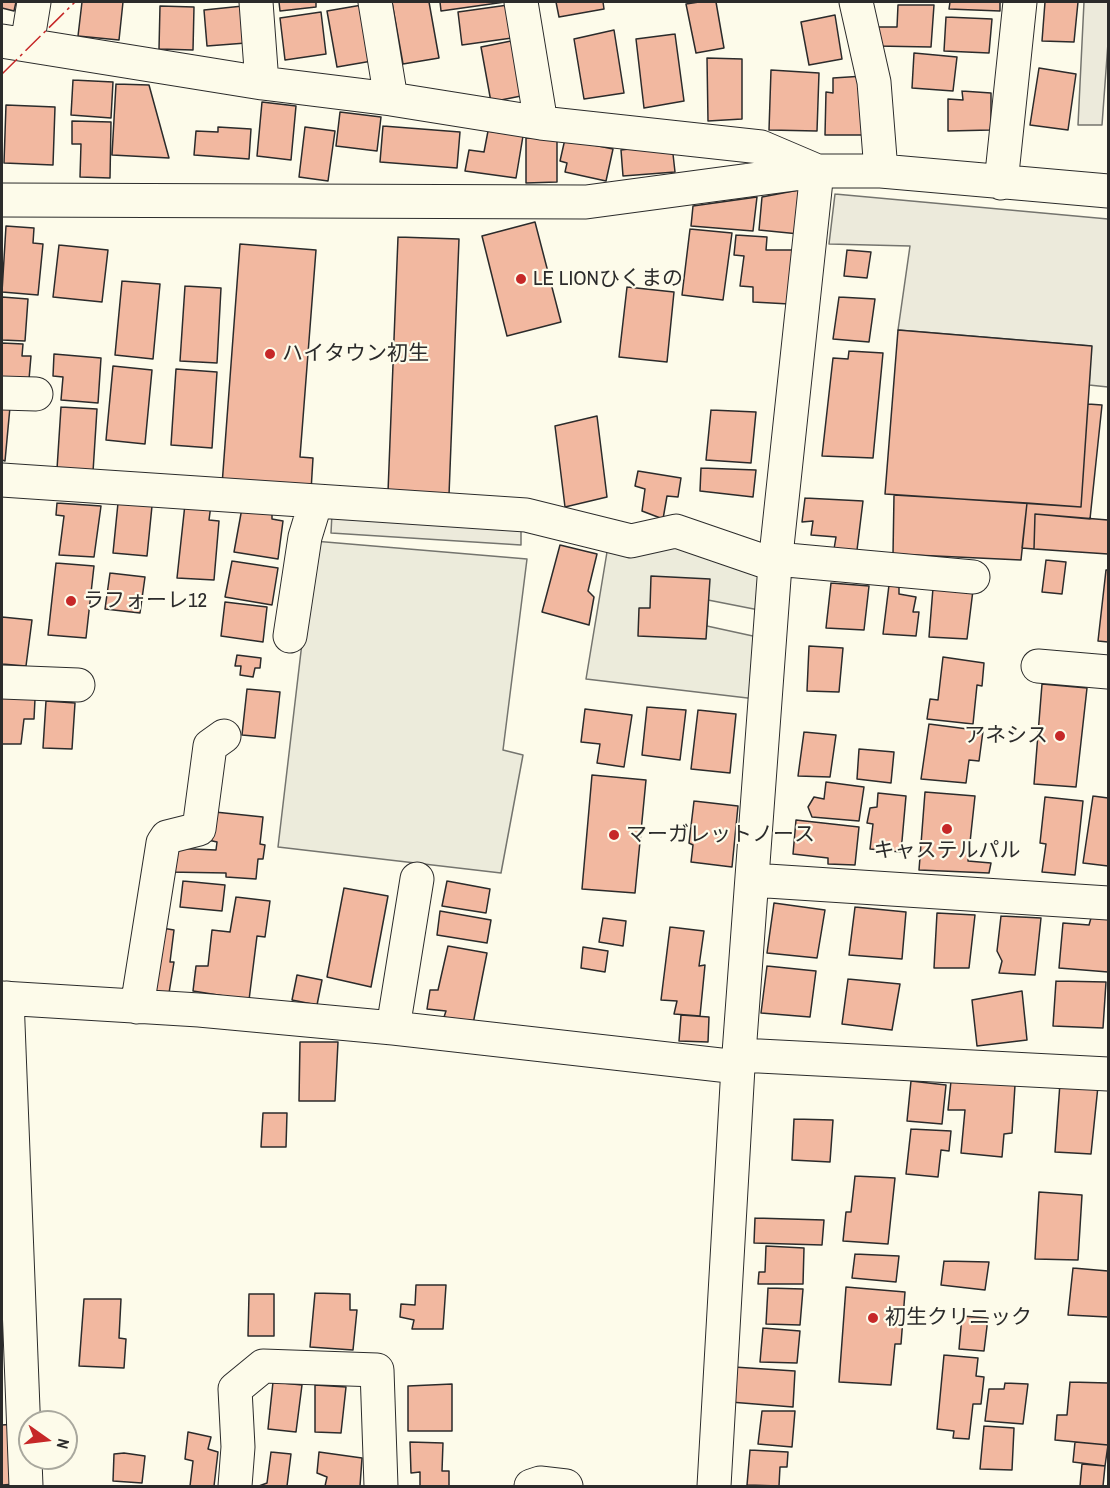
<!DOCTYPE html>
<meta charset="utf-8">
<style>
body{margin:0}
#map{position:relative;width:1110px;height:1488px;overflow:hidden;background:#fdfbea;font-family:"Archivo Narrow",sans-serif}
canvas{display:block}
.frame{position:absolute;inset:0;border:3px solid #2b2b2b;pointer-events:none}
.north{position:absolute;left:18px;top:1410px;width:60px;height:60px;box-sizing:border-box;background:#fdfbea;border:2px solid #a9a89e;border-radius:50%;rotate:104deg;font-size:16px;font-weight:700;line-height:24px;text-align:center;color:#2b2b2b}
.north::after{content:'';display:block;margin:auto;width:21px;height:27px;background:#c62828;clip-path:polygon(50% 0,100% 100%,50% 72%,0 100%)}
</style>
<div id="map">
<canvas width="1110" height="1488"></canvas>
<div class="frame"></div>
<div class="north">N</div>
</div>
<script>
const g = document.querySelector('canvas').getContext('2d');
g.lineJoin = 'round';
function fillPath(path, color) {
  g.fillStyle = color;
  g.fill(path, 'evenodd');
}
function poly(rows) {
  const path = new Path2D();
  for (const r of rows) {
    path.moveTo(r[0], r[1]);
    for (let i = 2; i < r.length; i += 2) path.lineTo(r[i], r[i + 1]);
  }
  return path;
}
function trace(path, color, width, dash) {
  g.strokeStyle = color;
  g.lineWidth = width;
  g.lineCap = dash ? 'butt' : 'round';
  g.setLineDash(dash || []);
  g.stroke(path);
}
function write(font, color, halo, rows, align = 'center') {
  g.font = font + ' "Archivo Narrow","Noto Sans JP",sans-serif';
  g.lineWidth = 4.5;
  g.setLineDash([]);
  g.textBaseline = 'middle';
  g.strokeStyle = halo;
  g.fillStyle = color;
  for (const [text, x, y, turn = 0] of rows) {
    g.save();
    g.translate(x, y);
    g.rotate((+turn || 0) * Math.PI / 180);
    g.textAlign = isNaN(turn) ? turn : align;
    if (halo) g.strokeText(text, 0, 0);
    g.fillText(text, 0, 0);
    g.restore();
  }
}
const green = poly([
 [314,541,527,559,503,750,523,755,501,873,278,847,314,541],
 [674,541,766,573,764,611,708,600,707,626,762,638,756,699,586,679,608,546,674,541]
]);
fillPath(green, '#ecebdb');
trace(green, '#74746e', 1.5);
const parking = poly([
 [1084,2,1108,2,1108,43,1102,125,1078,125,1084,2],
 [835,194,1108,219,1108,387,1089,385,1091,346,898,330,910,246,829,244,835,194],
 [332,513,521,524,521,545,331,533,332,513]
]);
fillPath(parking, '#eceadb');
trace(parking, '#74746e', 1.5);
const building = poly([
 [2,2,16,2,14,11,2,8,2,2],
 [82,2,123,2,119,40,78,36,82,2],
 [279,2,316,2,316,7,280,11,279,2],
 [392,2,429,2,439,58,403,64,392,2],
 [440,2,505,2,441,11,440,2],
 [556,2,603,2,604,9,559,17,556,2],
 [699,2,716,2,724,48,696,53,686,4,699,2],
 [950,2,1000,2,1000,11,949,9,950,2],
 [1045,2,1078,2,1074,42,1042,41,1045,2],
 [362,5,372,61,337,67,327,11,362,5],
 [508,5,512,38,462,45,458,12,508,5],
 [898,5,934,5,931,47,876,46,876,27,897,27,898,5],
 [160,6,194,7,193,50,159,49,160,6],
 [243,6,246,43,207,46,204,10,243,6],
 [321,12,326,54,285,60,280,18,321,12],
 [835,15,842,59,809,65,801,22,835,15],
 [946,17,992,19,989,53,944,51,946,17],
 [614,30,624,93,584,99,574,39,614,30],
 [675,34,684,101,644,108,636,39,675,34],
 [516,40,526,95,491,102,481,47,516,40],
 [914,53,957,57,953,91,912,88,914,53],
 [707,58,742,59,742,119,708,121,707,58],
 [1039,68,1076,74,1068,130,1030,125,1039,68],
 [771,70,819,73,817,131,769,130,771,70],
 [864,76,864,135,825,135,826,92,833,93,833,78,864,76],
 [73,80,113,82,111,118,71,115,73,80],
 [116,84,149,85,169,158,112,155,116,84],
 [962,91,991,93,991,130,948,131,948,99,963,100,962,91],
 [262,102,296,106,291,160,257,156,262,102],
 [6,105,55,107,53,165,4,163,6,105],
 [340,112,381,117,377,151,336,146,340,112],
 [72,121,111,122,110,178,80,177,81,144,72,144,72,121],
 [383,126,460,132,457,168,380,162,383,126],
 [218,127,251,129,249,159,194,155,196,131,218,132,218,127],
 [305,127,335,131,328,181,299,177,305,127],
 [488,131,523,136,516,178,465,171,469,150,484,152,488,131],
 [526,138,557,138,557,182,526,183,526,138],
 [565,139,613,149,606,181,565,172,567,163,560,161,565,139],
 [646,147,673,154,675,172,623,176,621,150,646,147],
 [804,189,799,234,759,230,762,197,804,189],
 [757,197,753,231,691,226,693,206,757,197],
 [535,222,561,322,507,336,482,236,535,222],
 [6,226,34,228,33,243,43,244,38,295,2,292,6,226],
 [690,229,732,233,723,300,682,295,690,229],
 [736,235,767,237,766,250,794,250,789,304,753,302,753,287,740,286,744,256,734,255,736,235],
 [398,237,459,239,449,495,388,492,398,237],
 [240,244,316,250,300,457,313,458,311,491,222,485,240,244],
 [59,245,108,250,102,302,53,297,59,245],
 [847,250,871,252,867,278,844,276,847,250],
 [122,281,160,284,153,359,115,355,122,281],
 [185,286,221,288,217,363,180,361,185,286],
 [627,287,674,292,667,362,619,357,627,287],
 [2,297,28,299,25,341,2,340,2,297],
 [839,297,875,299,869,342,833,339,839,297],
 [898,330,1092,346,1081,507,885,494,898,330],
 [2,343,23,344,22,356,31,356,28,391,2,389,2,343],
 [849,351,883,353,873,458,822,456,833,358,848,359,849,351],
 [54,354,101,358,98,403,61,400,63,377,53,376,54,354],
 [113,366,152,370,145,444,106,440,113,366],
 [176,369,217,372,212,448,171,445,176,369],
 [1088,404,1102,405,1090,519,1035,514,1034,549,1022,548,1027,503,1081,507,1088,404],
 [2,406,10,407,5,461,2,460,2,406],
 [61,407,97,409,93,472,57,469,61,407],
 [711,410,756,412,751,463,706,460,711,410],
 [597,416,607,497,565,507,555,426,597,416],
 [701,468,756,470,753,497,700,491,701,468],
 [638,471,681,478,678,497,667,496,663,519,642,511,645,489,635,486,638,471],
 [894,495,1027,503,1021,560,893,554,894,495],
 [805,498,863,501,857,550,834,549,836,537,811,535,813,521,802,522,805,498],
 [57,503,101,506,94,557,59,555,64,516,56,515,57,503],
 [118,503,152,506,147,556,113,553,118,503],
 [185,504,211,505,209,520,219,521,214,580,177,578,185,504],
 [242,508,272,512,272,519,283,521,278,559,234,552,242,508],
 [1035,514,1108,520,1108,554,1034,549,1035,514],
 [560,545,597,554,588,591,594,597,589,625,542,612,560,545],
 [1046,560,1066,562,1062,594,1042,592,1046,560],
 [232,561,278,568,272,605,225,597,232,561],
 [56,563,94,566,86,638,48,635,56,563],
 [1106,570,1108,570,1108,642,1098,641,1106,570],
 [110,573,145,577,140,613,105,609,110,573],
 [651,576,710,579,706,639,638,636,639,608,650,608,651,576],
 [831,583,869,586,864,630,826,628,831,583],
 [889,585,899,587,899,594,916,597,913,612,919,612,916,636,883,634,889,585],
 [933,588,973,590,967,639,929,637,933,588],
 [225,602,267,607,263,642,221,636,225,602],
 [2,617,32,620,26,666,2,664,2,617],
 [809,646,843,648,839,692,807,691,809,646],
 [237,655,261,658,260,668,255,668,253,677,240,675,241,666,235,666,237,655],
 [943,657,984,663,982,686,977,685,973,724,927,719,930,699,938,700,943,657],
 [1042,684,1087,688,1076,787,1034,784,1042,684],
 [247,689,280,692,275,738,242,735,247,689],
 [2,698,35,699,34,719,24,719,21,744,2,744,2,698],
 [46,701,75,703,72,749,43,748,46,701],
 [647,707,686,710,680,760,642,755,647,707],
 [585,709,632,715,624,767,597,763,600,744,581,742,585,709],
 [698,710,736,714,730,773,691,769,698,710],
 [929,724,983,731,979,761,969,760,966,783,921,779,929,724],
 [804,732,836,735,830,777,798,776,804,732],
 [859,749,894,752,891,783,857,779,859,749],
 [592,775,646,780,635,893,582,889,592,775],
 [826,782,864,787,859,821,812,817,808,807,814,797,824,799,826,782],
 [925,792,975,796,968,861,991,863,989,873,919,870,925,792],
 [878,793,906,796,901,852,870,849,873,824,867,823,870,808,877,807,878,793],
 [1093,796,1108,798,1108,866,1083,863,1093,796],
 [1045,797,1083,801,1075,875,1042,872,1046,844,1040,843,1045,797],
 [694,801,738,806,732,867,691,862,693,845,689,843,694,801],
 [215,812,263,817,260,844,265,845,263,859,258,859,256,879,226,877,226,873,168,872,170,848,216,850,217,842,208,840,215,812],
 [796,820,859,827,855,865,828,864,828,858,793,854,796,820],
 [183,881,225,885,222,911,180,907,183,881],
 [447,881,490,889,486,913,442,906,447,881],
 [344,888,388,896,371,987,327,977,344,888],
 [236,897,270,901,265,937,257,936,249,1000,193,991,196,966,208,966,212,930,230,932,236,897],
 [774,903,825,910,817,958,767,953,774,903],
 [855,907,906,912,902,959,849,955,855,907],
 [440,911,491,920,487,943,437,935,440,911],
 [937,913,975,915,969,968,934,968,937,913],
 [1001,916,1041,918,1035,975,999,973,1002,961,997,951,1001,916],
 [603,918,626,921,623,946,599,942,603,918],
 [1091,918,1108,919,1108,972,1059,968,1063,923,1089,925,1091,918],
 [156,927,174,930,170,962,174,962,169,993,145,989,156,927],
 [670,927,704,931,699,966,705,965,700,1016,674,1014,677,1001,661,1000,670,927],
 [448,946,487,953,473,1024,444,1017,446,1011,427,1009,430,990,438,990,448,946],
 [583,947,608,951,605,972,581,968,583,947],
 [767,966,816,971,810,1017,761,1013,767,966],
 [297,975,322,980,317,1005,292,1000,297,975],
 [848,979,900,984,892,1030,842,1024,848,979],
 [1056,981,1106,982,1103,1028,1053,1026,1056,981],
 [1022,991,1027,1040,977,1046,972,1000,1022,991],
 [681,1015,709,1017,708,1042,679,1041,681,1015],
 [300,1042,338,1042,335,1101,299,1101,300,1042],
 [911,1081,946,1085,942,1124,907,1121,911,1081],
 [951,1081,1015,1085,1012,1133,1004,1134,1002,1157,961,1153,965,1110,948,1110,951,1081],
 [1060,1083,1098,1086,1091,1154,1055,1152,1060,1083],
 [263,1113,287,1113,286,1147,261,1147,263,1113],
 [794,1119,833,1120,830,1162,792,1160,794,1119],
 [911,1129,951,1131,949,1151,941,1150,938,1177,906,1174,911,1129],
 [855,1176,895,1178,888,1244,843,1241,846,1212,851,1212,855,1176],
 [1039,1192,1082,1195,1078,1260,1035,1259,1039,1192],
 [755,1218,824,1220,822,1245,754,1243,755,1218],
 [766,1246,804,1248,803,1284,758,1284,759,1272,765,1272,766,1246],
 [855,1254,899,1256,896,1282,852,1278,855,1254],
 [944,1261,989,1262,985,1290,941,1285,944,1261],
 [1073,1268,1108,1271,1108,1317,1068,1315,1073,1268],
 [416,1285,446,1285,443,1329,412,1329,414,1320,400,1317,401,1304,415,1305,416,1285],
 [846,1287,905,1292,901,1344,895,1344,891,1385,839,1382,846,1287],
 [768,1288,803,1289,800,1325,766,1324,768,1288],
 [315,1293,350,1294,350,1310,357,1310,353,1350,310,1347,315,1293],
 [249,1294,274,1294,274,1336,248,1336,249,1294],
 [84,1299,121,1299,119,1338,126,1339,124,1368,79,1366,84,1299],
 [962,1316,988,1318,984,1351,959,1349,962,1316],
 [763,1328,800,1331,797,1363,760,1362,763,1328],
 [944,1355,978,1358,976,1376,984,1377,981,1404,973,1404,969,1439,953,1438,954,1431,937,1429,944,1355],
 [734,1367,795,1371,793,1407,730,1402,734,1367],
 [273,1382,302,1385,296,1432,268,1429,273,1382],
 [1070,1382,1108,1383,1108,1445,1055,1440,1057,1415,1067,1415,1070,1382],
 [1005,1383,1028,1384,1023,1424,985,1421,989,1389,1004,1389,1005,1383],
 [452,1384,452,1431,408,1431,408,1386,452,1384],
 [315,1385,346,1387,341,1433,315,1432,315,1385],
 [762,1411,795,1411,792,1447,758,1444,762,1411],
 [15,1424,17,1484,2,1485,2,1425,15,1424],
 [984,1426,1014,1428,1012,1470,980,1469,984,1426],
 [188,1432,211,1437,208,1449,218,1452,214,1486,190,1486,193,1461,185,1459,188,1432],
 [410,1442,443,1443,442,1471,449,1471,449,1486,420,1486,420,1472,411,1473,410,1442],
 [1075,1442,1108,1445,1105,1466,1073,1462,1075,1442],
 [750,1450,788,1452,787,1467,780,1467,779,1486,747,1485,750,1450],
 [271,1452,291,1454,287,1486,259,1486,267,1483,271,1452],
 [319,1452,362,1458,360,1486,325,1486,327,1477,317,1473,319,1452],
 [124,1453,145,1456,142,1483,113,1481,114,1454,124,1453],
 [1082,1464,1105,1466,1103,1486,1080,1486,1082,1464]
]);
fillPath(building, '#f2b8a0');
trace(building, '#2b2b2b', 1.5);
const minor = poly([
 [256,2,262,83],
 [375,2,391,99],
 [521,2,541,123],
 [856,2,874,82,881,171],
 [2,41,262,83,391,99,541,123,761,147,815,170],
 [27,45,34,2],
 [1001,183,1020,2],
 [2,200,586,202,817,171,881,171,1108,191],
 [2,393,36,394],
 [2,480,526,515,631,541,676,531,775,565],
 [776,559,973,577],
 [290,636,305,537,316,501],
 [1038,666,1108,672],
 [2,682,78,685],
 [752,880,1108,903],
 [2,998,199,1010,393,1028,738,1067],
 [7,998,26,1486],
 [137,1007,163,843,167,837,199,829,210,746,224,736],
 [393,1028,417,879],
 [740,1055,1108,1074],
 [235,1486,238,1447,235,1389,263,1366,377,1370,381,1486],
 [531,1486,540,1483,566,1486],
 [714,1486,738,1067,775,565,817,171]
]);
trace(minor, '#2b2b2b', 35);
trace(minor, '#fdfbea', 33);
trace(poly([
 [2,74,75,2]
]), '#c62828', 1.5, [21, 4.5, 3, 4.5]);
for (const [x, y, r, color] of [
 [521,279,6,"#c62828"],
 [270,354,6,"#c62828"],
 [71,601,6,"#c62828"],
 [1060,736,6,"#c62828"],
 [947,829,6,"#c62828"],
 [614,835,6,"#c62828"],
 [873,1318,6,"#c62828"]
]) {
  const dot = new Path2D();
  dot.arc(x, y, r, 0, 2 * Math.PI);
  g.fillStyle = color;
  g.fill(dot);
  trace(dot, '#fdfbea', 2);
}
write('21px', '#2b2b2b', '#fdfbea', [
 ["LE LIONひくまの",533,279],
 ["ハイタウン初生",282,354],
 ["ラフォーレ12",83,601],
 ["アネシス",1048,736,"right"],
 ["マーガレットノース",626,835],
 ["キャステルパル",947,851,"center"],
 ["初生クリニック",885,1318]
], 'left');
</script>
